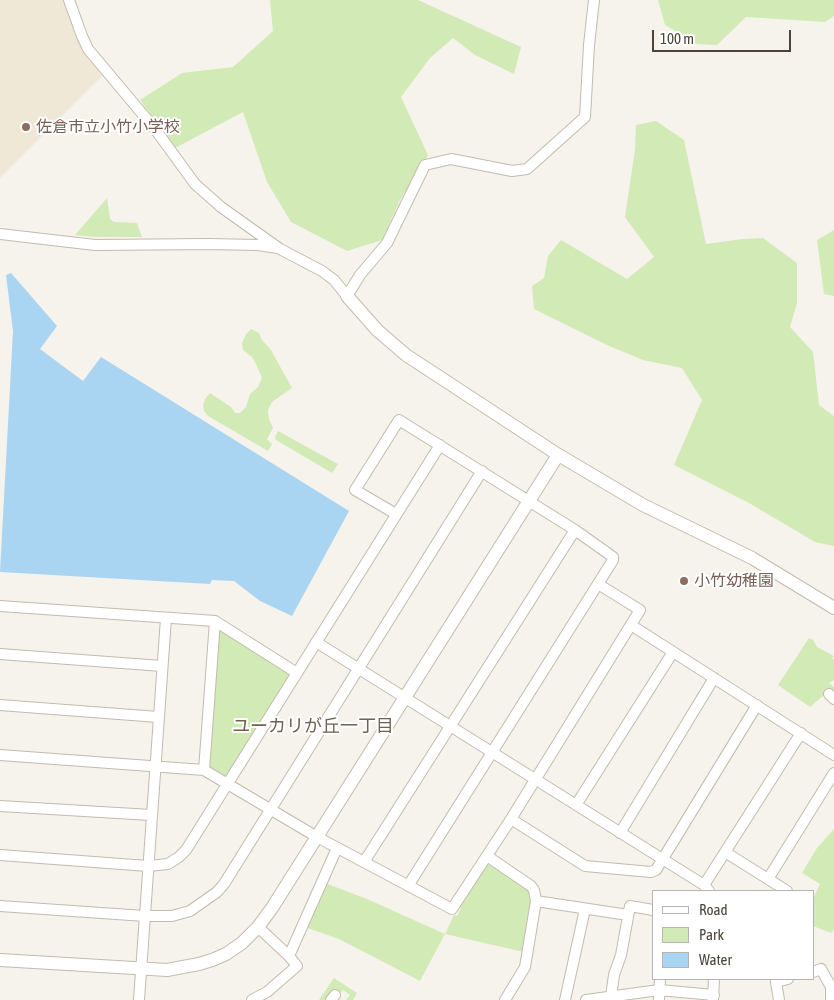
<!DOCTYPE html>
<meta charset="utf-8">
<style>
body{margin:0}
#map{position:relative;width:834px;height:1000px;overflow:hidden;background:#f6f3ec;font-family:"Asap Condensed",sans-serif}
canvas{display:block}
.legend{position:absolute;left:652px;top:890px;width:162px;height:90px;box-sizing:border-box;background:#fff;border:1px solid #b7b4b0;margin:0;padding:6px 9px;list-style:none;font-size:15px;color:#4b4439}
.legend li{display:flex;align-items:center;gap:10px;height:25px}
.legend b{width:25px;border:1px solid #b7b4b0}
.scale{position:absolute;left:652px;top:30px;width:139px;height:22px;box-sizing:border-box;border:2px solid #4b4439;border-top:0;padding-left:6px;font-size:15px;line-height:18px;white-space:nowrap;color:#4b4439;-webkit-text-stroke:4px #fff;paint-order:stroke}
</style>
<div id="map">
<canvas width="834" height="1000"></canvas>
<ul class="legend">
<li><b style="height:6px;background:#fff"></b>Road</li>
<li><b style="height:14px;background:#d2eab5"></b>Park</li>
<li><b style="height:14px;background:#a9d4f2"></b>Water</li>
</ul>
<div class="scale">100 m</div>
</div>
<script>
const g = document.querySelector('canvas').getContext('2d');
g.lineJoin = 'round';
function fillPath(path, color) {
  g.fillStyle = color;
  g.fill(path, 'evenodd');
}
function poly(rows) {
  const path = new Path2D();
  for (const r of rows) {
    path.moveTo(r[0], r[1]);
    for (let i = 2; i < r.length; i += 2) path.lineTo(r[i], r[i + 1]);
  }
  return path;
}
function trace(path, color, width, dash) {
  g.strokeStyle = color;
  g.lineWidth = width;
  g.lineCap = dash ? 'butt' : 'round';
  g.setLineDash(dash || []);
  g.stroke(path);
}
function write(font, color, halo, rows, align = 'center') {
  g.font = font + ' "Asap Condensed","Noto Sans JP",sans-serif';
  g.lineWidth = 4;
  g.setLineDash([]);
  g.textBaseline = 'middle';
  g.strokeStyle = halo;
  g.fillStyle = color;
  for (const [text, x, y, turn = 0] of rows) {
    g.save();
    g.translate(x, y);
    g.rotate((+turn || 0) * Math.PI / 180);
    g.textAlign = isNaN(turn) ? turn : align;
    if (halo) g.strokeText(text, 0, 0);
    g.fillText(text, 0, 0);
    g.restore();
  }
}
fillPath(poly([
 [0,0,64,0,78,39,84,50,103,75,0,178]
]), '#efe8d6');
fillPath(poly([
 [270,0,418,0,521,47,514,74,475,55,453,38,430,58,401,97,428,155,400,200,382,240,347,251,291,222,267,182,243,112,175,148,140,100,182,73,233,67,273,31],
 [658,0,834,0,834,16,825,22,746,17,717,45,697,44,665,25],
 [656,121,684,140,706,244,743,239,763,238,797,263,797,303,790,327,813,352,819,405,834,416,834,546,815,542,749,503,674,465,702,400,682,368,643,360,609,346,534,309,532,286,544,278,548,256,561,240,627,279,654,257,625,217,635,150,636,125],
 [107,198,110,219,114,222,137,223,142,237,96,237,75,235],
 [834,230,834,296,824,294,817,240],
 [251,329,259,333,262,340,271,350,292,388,272,402,268,410,269,419,273,428,267,439,272,444,268,451,208,416,204,411,203,405,205,399,210,393,231,407,235,413,240,413,246,407,250,394,258,387,262,378,256,364,252,357,243,350,242,343,246,334],
 [278,431,338,464,332,473,276,440,275,437],
 [223,630,288,673,289,677,227,775,222,776,210,770,208,766,218,633],
 [809,638,813,640,817,647,834,656,832,658,834,660,834,680,829,683,834,687,834,694,830,690,810,707,778,685],
 [834,829,834,930,831,933,813,926,813,899,820,884,802,873,817,848],
 [486,865,491,865,527,889,530,894,532,902,524,952,445,934,420,981,339,939,305,927,325,883,367,899,445,934,454,915,457,916,461,908,459,907],
 [334,978,357,993,353,1000,346,1000,350,995,343,990,337,996,328,1000,319,1000]
]), '#d2eab5');
fillPath(poly([
 [11,273,57,326,40,349,83,381,101,357,349,511,292,616,260,601,234,581,212,580,210,584,0,572,13,331,6,275]
]), '#a9d4f2');
const minor = poly([
 [69,0,82,36,88,49,155,129,195,184,221,207,280,249,322,271,334,280,347,296,360,275,387,243,425,165,451,159,512,171,527,169,585,117,589,45,594,0],
 [0,234,95,245,209,244,258,245,278,248],
 [396,514,355,490,399,420,575,530,613,557,613,560,408,886],
 [0,606,215,621,297,673],
 [215,621,204,770,317,837,452,909,511,819,640,610,598,584],
 [631,625,834,755],
 [316,642,704,885,709,891],
 [0,654,162,666],
 [829,694,834,699],
 [0,705,158,717],
 [0,755,204,770],
 [576,805,673,652],
 [0,806,151,815],
 [511,819,585,866,651,872,656,870,757,705],
 [620,833,714,678],
 [725,852,787,891],
 [0,855,148,866,168,864,179,857,186,850,440,445],
 [487,856,531,886,534,890,536,901,525,967,505,1000],
 [364,862,575,530],
 [768,879,834,773],
 [704,885,801,733],
 [536,901,628,915],
 [0,906,145,916,172,916,190,911,217,892,224,884,482,471],
 [289,956,337,848],
 [813,972,821,969,831,987,831,1000],
 [611,997,614,975,621,955,630,906,653,910],
 [139,1000,166,618],
 [252,1000,267,992,297,966,289,956,258,927],
 [331,1000,335,995],
 [565,1000,585,909],
 [586,1000,659,990,714,995],
 [659,1000,660,979],
 [713,1000,714,979],
 [779,1000,776,982,788,979]
]);
const tertiary = poly([
 [347,296,377,330,406,355,557,454,643,505,752,558,834,608],
 [0,960,167,970,199,964,212,960,226,954,242,943,258,927,272,908,558,455]
]);
trace(minor, '#c2bbae', 12);
trace(tertiary, '#c2bbae', 14);
trace(minor, '#fff', 10);
trace(tertiary, '#fff', 12);
for (const [x, y, r, color] of [
 [26,127,5,"#8d6e63"],
 [684,581,5,"#8d6e63"]
]) {
  const dot = new Path2D();
  dot.arc(x, y, r, 0, 2 * Math.PI);
  g.fillStyle = color;
  g.fill(dot);
  trace(dot, '#fff', 2);
}
write('16px', '#785e54', '#fff', [
 ["佐倉市立小竹小学校",36,127],
 ["小竹幼稚園",694,581]
], 'left');
write('18px', '#6e6250', '#fff', [
 ["ユーカリが丘一丁目",313,726]
]);
</script>
